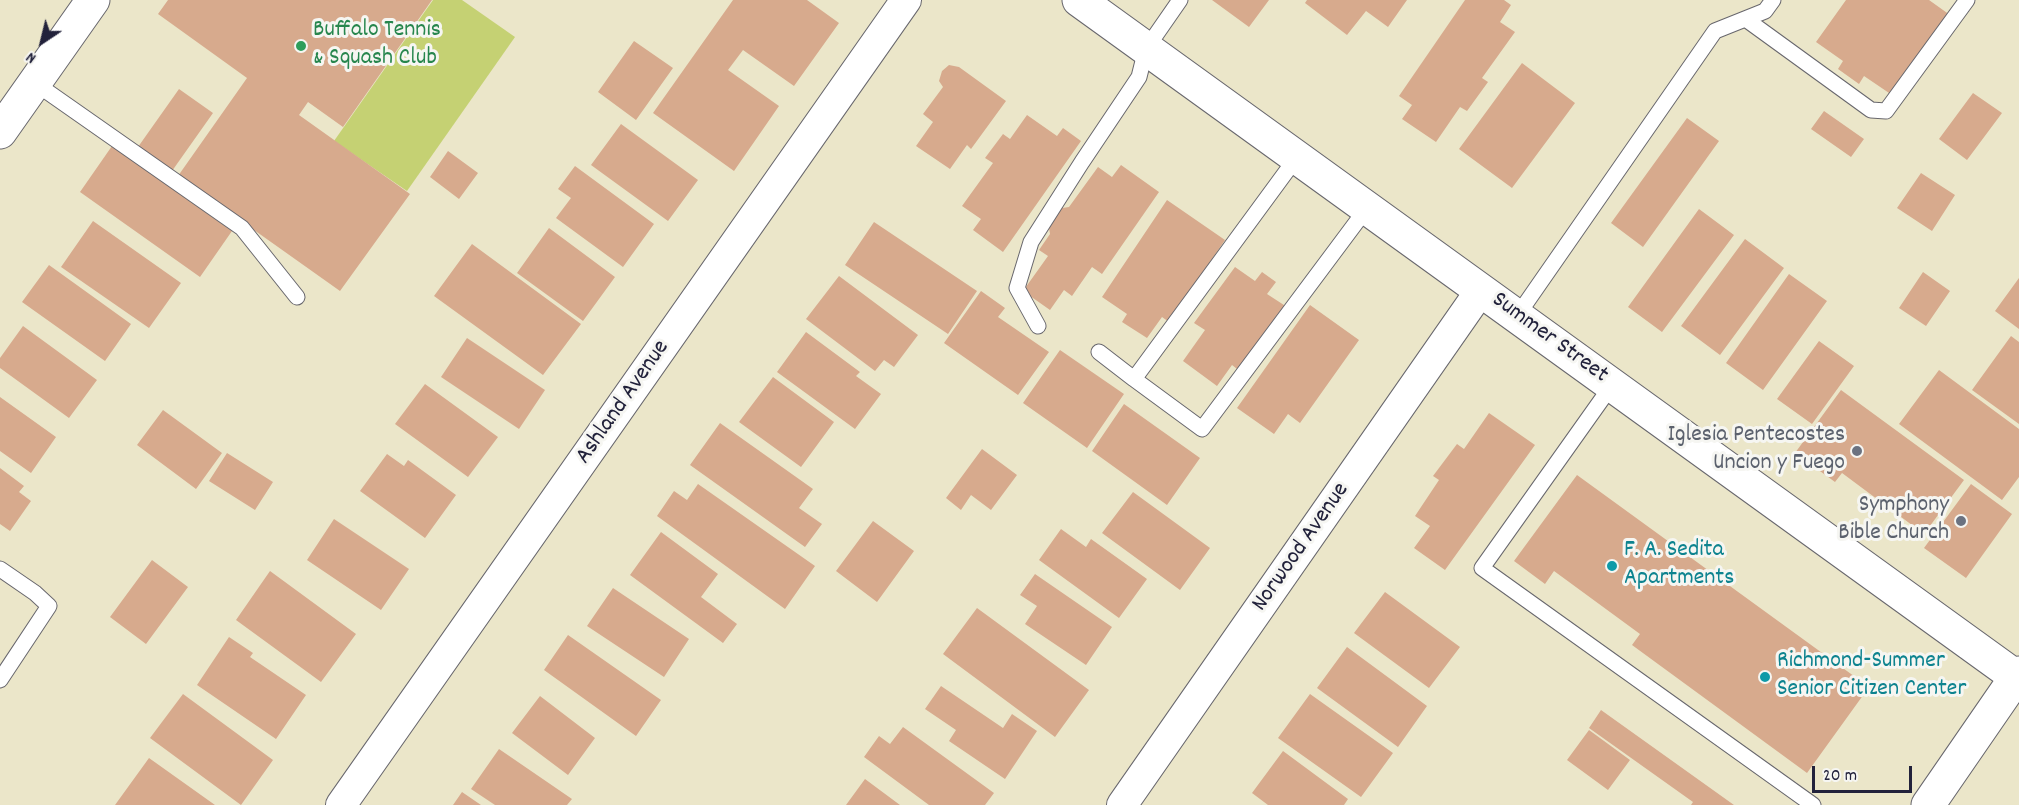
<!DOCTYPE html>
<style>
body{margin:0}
#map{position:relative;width:2019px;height:805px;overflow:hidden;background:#ebe6c9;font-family:Dekko,sans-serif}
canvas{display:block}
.north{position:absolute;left:12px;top:12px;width:60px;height:60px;-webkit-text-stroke:4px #f6f6f2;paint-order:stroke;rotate:215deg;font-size:16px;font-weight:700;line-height:24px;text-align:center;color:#22223b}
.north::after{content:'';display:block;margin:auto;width:21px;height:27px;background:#22223b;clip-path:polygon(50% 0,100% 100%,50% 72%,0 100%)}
.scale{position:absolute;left:1812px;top:766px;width:100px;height:27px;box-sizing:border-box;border:3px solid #22223b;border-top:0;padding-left:8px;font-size:18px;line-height:21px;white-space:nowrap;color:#22223b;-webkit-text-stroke:4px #f6f6f2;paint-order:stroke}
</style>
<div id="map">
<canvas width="2019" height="805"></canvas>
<div class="north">N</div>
<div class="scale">20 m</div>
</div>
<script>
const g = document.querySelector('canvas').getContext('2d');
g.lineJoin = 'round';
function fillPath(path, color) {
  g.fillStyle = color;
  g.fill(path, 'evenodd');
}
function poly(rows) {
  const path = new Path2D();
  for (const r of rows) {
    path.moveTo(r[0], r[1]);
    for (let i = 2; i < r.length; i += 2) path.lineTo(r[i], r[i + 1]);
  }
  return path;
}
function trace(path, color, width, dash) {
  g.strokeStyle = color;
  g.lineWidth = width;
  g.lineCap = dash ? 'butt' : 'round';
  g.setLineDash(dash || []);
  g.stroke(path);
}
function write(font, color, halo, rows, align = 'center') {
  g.font = font + ' Dekko,sans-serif';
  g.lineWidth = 6;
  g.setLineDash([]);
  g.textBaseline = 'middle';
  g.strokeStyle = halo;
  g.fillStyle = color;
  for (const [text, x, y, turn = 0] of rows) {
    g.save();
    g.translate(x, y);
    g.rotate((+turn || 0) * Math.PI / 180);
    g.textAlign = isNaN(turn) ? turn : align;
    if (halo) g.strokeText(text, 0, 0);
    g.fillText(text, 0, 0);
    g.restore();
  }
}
fillPath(poly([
 [433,0,462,0,515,37,407,191,334,141]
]), '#c5d173');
fillPath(poly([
 [168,0,432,0,343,127,308,102,299,115,410,194,340,291,178,176,247,78,158,14],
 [733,0,807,0,839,23,794,86,743,50,728,70,779,106,734,171,653,113],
 [1212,0,1269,0,1249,27],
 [1307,0,1407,0,1388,27,1366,11,1347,35,1305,3],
 [1465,0,1504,0,1511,5,1500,22,1515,32,1482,78,1488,82,1467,111,1460,107,1436,142,1402,119,1412,105,1399,96],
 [1846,0,1929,0,1950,15,1892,95,1864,76,1859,84,1838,69,1843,61,1816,42],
 [634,41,673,68,636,120,598,92],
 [1522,63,1575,103,1512,188,1459,149],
 [949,65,959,67,1006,101,971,149,967,145,950,169,916,146,933,122,923,114,943,87,939,81,942,71],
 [179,89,213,113,172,171,138,147],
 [1973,93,2002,113,1967,160,1939,139],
 [1824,111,1864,139,1851,157,1811,129],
 [1027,115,1057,136,1063,128,1081,141,1003,252,973,230,981,219,962,206,993,163,985,158,1003,134,1010,139],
 [1687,118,1719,141,1643,247,1611,223],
 [621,124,698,180,668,221,591,165],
 [112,146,232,231,200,277,80,192],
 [448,151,478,173,459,199,430,177],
 [1121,165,1159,192,1102,274,1092,267,1072,296,1064,290,1050,310,1023,291,1048,256,1039,250,1050,234,1048,222,1056,209,1069,207,1098,167,1112,177],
 [575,166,654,224,623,267,556,218,571,198,558,189],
 [1921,173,1955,195,1932,231,1897,208],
 [1167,200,1225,240,1169,322,1162,317,1147,338,1122,322,1127,314,1102,297],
 [1699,209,1734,235,1662,332,1628,307],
 [93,221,181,283,149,328,61,267],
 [874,222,977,291,948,334,845,265],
 [549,228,615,277,583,321,517,273],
 [1745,239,1784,268,1720,355,1681,326],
 [472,244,581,324,543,375,434,296],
 [49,265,131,324,105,361,22,302],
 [1235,267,1255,281,1262,272,1276,282,1267,294,1287,307,1241,372,1232,365,1217,386,1183,361,1205,330,1194,323],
 [1923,272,1950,291,1926,326,1899,308],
 [1789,274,1827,301,1763,390,1726,363],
 [839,276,918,335,894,367,884,360,875,371,806,319],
 [2019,278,2019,329,1995,311],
 [981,291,1005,308,998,317,1049,352,1018,395,944,343],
 [1310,305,1359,340,1300,423,1288,414,1274,434,1237,408],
 [23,326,97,380,69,418,0,368,0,358],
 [806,332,860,372,856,376,881,394,855,429,777,372],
 [2011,336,2019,342,2019,424,1972,390],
 [467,338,545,390,519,429,441,377],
 [1819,341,1854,366,1812,424,1777,399],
 [1060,350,1124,394,1087,448,1023,403],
 [1939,370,2019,429,2019,477,2002,500,1899,424],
 [773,377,834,422,801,467,739,422],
 [425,384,498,437,468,477,395,424],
 [1841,390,1964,480,1924,534,1842,473,1835,482,1795,453],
 [0,397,56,437,31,473,0,451],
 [1124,404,1200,458,1167,505,1092,451],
 [163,410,222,453,196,489,137,445],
 [1489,413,1535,445,1445,570,1414,548,1430,526,1415,516,1439,480,1433,476,1457,444,1464,449],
 [720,423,813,489,799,508,822,524,805,547,690,465],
 [982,449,1017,475,991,510,971,495,961,510,946,498],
 [227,453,273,482,255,510,209,481],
 [387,454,404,466,408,460,456,495,425,538,360,491],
 [0,468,24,486,19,492,31,501,10,531,0,524],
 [1577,475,1869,687,1807,773,1632,645,1640,634,1554,571,1545,584,1514,561],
 [698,484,815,566,785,609,657,516,674,491,687,500],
 [1971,484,2012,514,1966,578,1924,548],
 [1133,492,1210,548,1180,590,1102,533],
 [334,519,409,569,381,610,307,560],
 [873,521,914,551,877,602,836,571],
 [1061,529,1086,547,1091,539,1147,579,1119,618,1039,560],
 [661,532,718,574,701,597,737,624,723,643,630,575],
 [152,560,188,587,146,644,110,617],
 [270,571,356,634,321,682,236,620],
 [1035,574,1112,627,1086,665,1025,624,1037,606,1020,595],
 [613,588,689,639,664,677,587,626],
 [1385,592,1460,647,1429,688,1354,633],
 [977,608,1089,690,1055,737,943,654],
 [568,635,661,700,636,736,544,670],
 [229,637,253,653,250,657,306,695,276,739,197,685],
 [1347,647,1427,706,1398,747,1317,688],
 [941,686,1003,728,1012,714,1037,731,1005,779,949,741,956,730,925,709],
 [183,694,273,760,241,805,150,738],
 [1310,694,1393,753,1361,797,1278,738],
 [540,696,595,738,568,775,512,733],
 [1601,710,1734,805,1691,805,1693,802,1589,728],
 [903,727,994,793,985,805,929,805,864,757,879,736,890,744],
 [1589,730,1630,760,1608,790,1567,760],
 [499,749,572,799,567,805,495,805,471,789],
 [1283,751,1348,799,1344,805,1268,805,1252,793],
 [149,758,215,805,115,805],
 [865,779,900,805,846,805],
 [462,792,481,805,453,805]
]), '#d7aa8d');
const service = poly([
 [1747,20,1871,110,1886,111,1967,0],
 [35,83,242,228,297,297],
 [1297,157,1134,379,1202,429,1367,208],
 [1517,316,1715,31,1765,11,1773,0],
 [1038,326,1017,288,1031,242,1082,162,1139,77,1146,49,1180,0],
 [1099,352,1134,379],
 [1612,385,1482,568,1813,805],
 [0,569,35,593,49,606,0,680]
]);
const minor = poly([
 [341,805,906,0],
 [1122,805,1481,290]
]);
const tertiary = poly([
 [1079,0,2016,677],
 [0,132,93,0],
 [1928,805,2019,673]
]);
trace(service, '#68676d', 17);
trace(minor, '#68676d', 32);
trace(tertiary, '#68676d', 35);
trace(service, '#fff', 15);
trace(minor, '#fff', 30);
trace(tertiary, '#fff', 33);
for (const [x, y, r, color] of [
 [301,46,6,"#2e9e5b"],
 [1857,451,6,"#6b7280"],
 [1961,521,6,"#6b7280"],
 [1612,566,6,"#0f9aa8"],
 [1765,677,6,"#0f9aa8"]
]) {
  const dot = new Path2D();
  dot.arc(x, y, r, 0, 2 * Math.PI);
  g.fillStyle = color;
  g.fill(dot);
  trace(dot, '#f6f6f2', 2);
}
write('24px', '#27864d', '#f6f6f2', [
 ["Buffalo Tennis",313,32],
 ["& Squash Club",313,60]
], 'left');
write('24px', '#22223b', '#f6f6f2', [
 ["Summer Street",1549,339,36],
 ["Ashland Avenue",624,403,-55],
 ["Norwood Avenue",1302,548,-55]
]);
write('24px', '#5b616d', '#f6f6f2', [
 ["Iglesia Pentecostes",1845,437],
 ["Uncion y Fuego",1845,465],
 ["Symphony",1949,507],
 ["Bible Church",1949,535]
], 'right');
write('24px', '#0d838f', '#f6f6f2', [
 ["F. A. Sedita",1624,552],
 ["Apartments",1624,580],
 ["Richmond-Summer",1777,663],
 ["Senior Citizen Center",1777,691]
], 'left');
</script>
